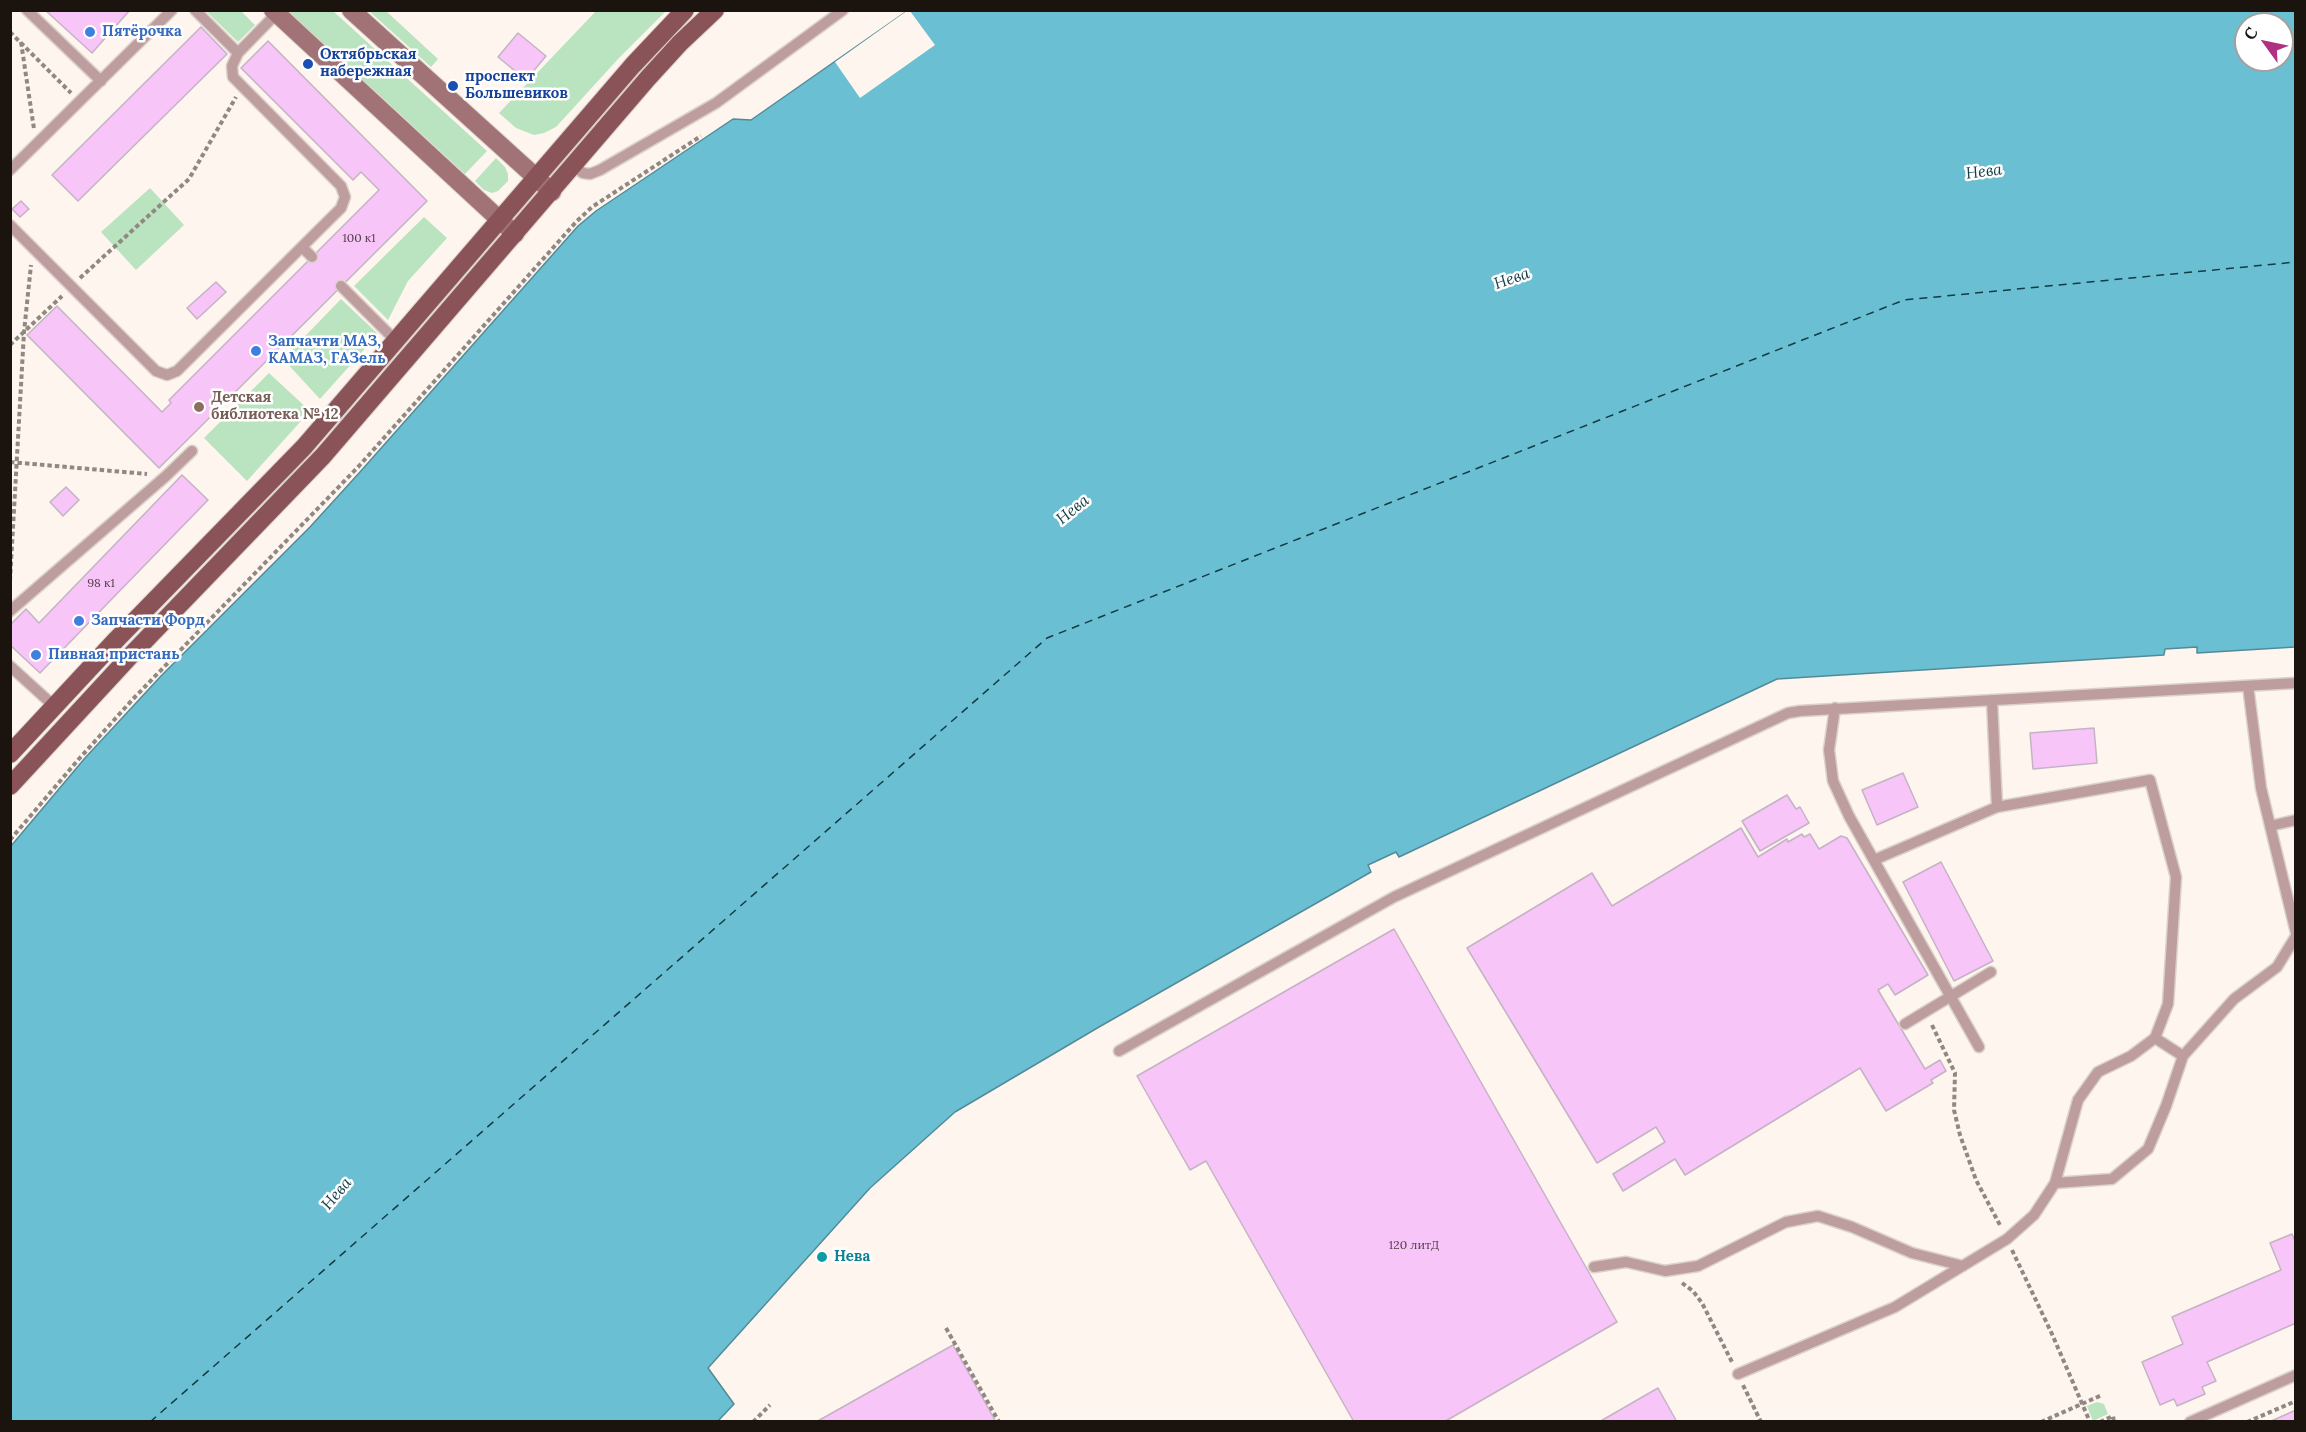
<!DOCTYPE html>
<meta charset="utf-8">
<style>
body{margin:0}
#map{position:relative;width:2306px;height:1432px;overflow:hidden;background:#fef5ef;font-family:Lora,serif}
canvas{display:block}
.frame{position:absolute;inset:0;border:12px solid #1a130e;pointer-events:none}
.north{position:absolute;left:2234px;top:12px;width:60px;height:60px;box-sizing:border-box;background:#fff;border:2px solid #a3a19f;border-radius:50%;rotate:303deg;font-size:16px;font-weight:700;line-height:24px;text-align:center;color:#1a130e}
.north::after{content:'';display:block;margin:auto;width:21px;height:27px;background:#b0317f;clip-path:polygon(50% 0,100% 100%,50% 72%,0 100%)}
</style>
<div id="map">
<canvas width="2306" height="1432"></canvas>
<div class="frame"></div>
<div class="north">С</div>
</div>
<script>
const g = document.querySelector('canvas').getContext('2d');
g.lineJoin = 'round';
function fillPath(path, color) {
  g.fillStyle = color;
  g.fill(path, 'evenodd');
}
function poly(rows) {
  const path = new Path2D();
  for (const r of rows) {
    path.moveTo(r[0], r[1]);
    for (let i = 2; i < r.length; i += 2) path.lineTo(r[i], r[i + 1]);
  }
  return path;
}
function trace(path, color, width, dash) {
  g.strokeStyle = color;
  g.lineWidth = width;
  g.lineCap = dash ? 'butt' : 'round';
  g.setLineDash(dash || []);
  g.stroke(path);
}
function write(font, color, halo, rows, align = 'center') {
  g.font = font + ' Lora,serif';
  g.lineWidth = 5;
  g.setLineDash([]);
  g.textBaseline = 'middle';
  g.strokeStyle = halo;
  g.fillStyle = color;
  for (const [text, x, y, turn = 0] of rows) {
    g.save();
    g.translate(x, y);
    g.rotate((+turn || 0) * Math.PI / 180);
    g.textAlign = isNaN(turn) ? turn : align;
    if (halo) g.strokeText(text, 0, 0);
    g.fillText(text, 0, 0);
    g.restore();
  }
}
fillPath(poly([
 [206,11,241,11,255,25,238,42],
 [288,11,333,11,487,151,465,174],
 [369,11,386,11,438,59,431,67],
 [596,11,666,11,618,59,556,127,544,133,534,135,516,128,499,113],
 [496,158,505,167,508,174,508,181,498,191,492,193,484,190,475,181],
 [150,188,184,225,136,270,101,232],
 [424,217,447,238,408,281,388,320,354,286],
 [341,299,378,334,320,399,283,359],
 [269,373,310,411,247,481,204,438],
 [2097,1402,2104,1404,2108,1414,2093,1421,2087,1406]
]), '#b9e4bf');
const water = poly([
 [907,11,2295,11,2295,647,2197,653,2197,647,2165,649,2164,655,1777,679,1399,857,1396,852,1368,865,1371,872,1099,1027,955,1112,870,1188,708,1368,734,1404,718,1421,11,1422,11,846,85,758,161,676,310,527,360,472,578,226,596,211,733,119,751,120,907,11],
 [2246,24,2282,24,2282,60,2246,60,2246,24]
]);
fillPath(water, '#6abfd3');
trace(water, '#528b98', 1.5);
fillPath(poly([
 [908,10,910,11,935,45,860,98,835,62]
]), '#fef5ef');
trace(poly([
 [150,1422,1047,638,1904,300,2296,262]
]), '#133c44', 1.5, [8, 6]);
const building = poly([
 [45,10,130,10,92,53,45,10],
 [201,27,227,54,78,201,52,175,201,27],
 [518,33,546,56,526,80,498,57,518,33],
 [268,41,427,201,159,468,27,335,57,306,162,412,171,403,169,400,379,190,361,172,353,180,241,68,268,41],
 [21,201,29,209,20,217,12,209,21,201],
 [216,282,226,292,197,319,187,308,216,282],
 [182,475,208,500,40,673,10,645,10,625,26,609,39,623,182,475],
 [66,487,79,500,63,516,50,502,66,487],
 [2094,728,2097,763,2033,769,2030,733,2094,728],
 [1903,773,1918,807,1877,825,1862,790,1903,773],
 [1787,795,1796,809,1800,807,1809,823,1760,851,1742,821,1787,795],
 [1741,828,1758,857,1787,839,1788,842,1802,834,1804,837,1810,834,1819,849,1841,836,1847,838,1928,975,1895,995,1888,984,1878,990,1925,1069,1940,1060,1946,1071,1931,1080,1933,1083,1886,1111,1860,1068,1685,1175,1675,1159,1623,1191,1613,1174,1665,1142,1656,1127,1597,1163,1467,948,1592,873,1612,906,1741,828],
 [1941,862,1993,961,1954,981,1903,882,1941,862],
 [1394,929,1617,1322,1444,1422,1354,1422,1206,1161,1190,1170,1137,1076,1394,929],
 [2292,1234,2296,1243,2296,1323,2207,1362,2216,1381,2202,1387,2205,1394,2177,1406,2174,1399,2160,1405,2142,1362,2183,1344,2172,1317,2281,1270,2270,1243,2292,1234],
 [953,1345,996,1422,816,1422,953,1345],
 [1658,1388,1677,1422,1599,1422,1658,1388],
 [2296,1410,2296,1422,2269,1422,2296,1410]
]);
fillPath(building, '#f7c5f7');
trace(building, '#c4b3c4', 1.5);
const lane = poly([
 [27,10,101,81],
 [238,53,276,14],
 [574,166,583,173,590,174,600,170,716,103,843,10],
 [10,170,172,10],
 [10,225,156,371,167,375,177,371,341,208,345,197,341,186,233,77,232,66,238,53,195,10],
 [302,247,312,257],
 [341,286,396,341],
 [10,611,166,476,192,451],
 [10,666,54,706],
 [2248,686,2261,788,2296,933],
 [1992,700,1997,807],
 [1835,708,1829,750,1833,781,1849,816,1979,1047],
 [2270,826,2296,820],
 [1905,1024,1991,972],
 [2155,1038,2183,1056],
 [1119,1051,1394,897,1788,713,1800,711,2296,683],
 [2055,1183,2112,1179,2148,1149,2166,1106,2183,1056,2234,999,2277,967,2296,936],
 [1594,1267,1626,1262,1665,1271,1698,1266,1786,1222,1818,1216,1852,1227,1912,1253,1963,1266],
 [1738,1374,1895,1307,2007,1239,2034,1215,2055,1183,2078,1100,2098,1072,2131,1056,2155,1038,2168,1004,2176,877,2150,780,1997,807,1874,860],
 [2190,1422,2296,1375]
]);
const secondary = poly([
 [273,10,515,234],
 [351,10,552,192]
]);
const primary = poly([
 [10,754,116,640,304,447,633,65,685,10],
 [10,786,132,654,323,456,648,78,680,43,715,10]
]);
trace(lane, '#dad1cb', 13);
trace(secondary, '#dad1cb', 20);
trace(primary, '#dad1cb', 20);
trace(poly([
 [10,32,71,93],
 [21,42,34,129],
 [80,278,189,179,236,97],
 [10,345,62,296],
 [10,462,147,474],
 [10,581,24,332,31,265],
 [10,840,78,760,133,699,359,466,576,222,592,207,701,136],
 [1932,1025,1955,1073,1954,1110,1960,1135,1976,1180,2001,1227],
 [2012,1250,2052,1334,2090,1422],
 [1682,1283,1693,1291,1702,1303,1732,1362],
 [946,1328,999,1422],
 [1743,1385,1761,1422],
 [753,1422,770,1405],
 [2041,1422,2102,1395],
 [2100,1422,2113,1416,2114,1422],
 [2247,1422,2296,1401]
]), '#908882', 4, [4.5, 3]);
trace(lane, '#be9d9f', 10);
trace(secondary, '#a17276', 18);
trace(primary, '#8a5358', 18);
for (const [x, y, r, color] of [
 [90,32,6,"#3f7fe0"],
 [308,64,6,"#1a4fb4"],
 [453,86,6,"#1a4fb4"],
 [256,351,6,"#3f7fe0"],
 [199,407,6,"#8d6e63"],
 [79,621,6,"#3f7fe0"],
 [36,655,6,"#3f7fe0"],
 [822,1257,6,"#0f9aa8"]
]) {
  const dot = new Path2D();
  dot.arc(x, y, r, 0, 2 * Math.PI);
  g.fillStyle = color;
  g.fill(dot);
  trace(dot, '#fff', 2);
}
write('12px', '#514048', null, [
 ["100 к1",359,239],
 ["98 к1",101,584],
 ["120 литД",1414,1246]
]);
write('bold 15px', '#366cbe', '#fff', [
 ["Пятёрочка",102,32],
 ["Запчачти МАЗ,",268,342],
 ["КАМАЗ, ГАЗель",268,359],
 ["Запчасти Форд",91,621],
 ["Пивная пристань",48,655]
], 'left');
write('bold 15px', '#164399', '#fff', [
 ["Октябрьская",320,55],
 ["набережная",320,72],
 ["проспект",465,77],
 ["Большевиков",465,94]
], 'left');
write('bold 15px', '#785e54', '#fff', [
 ["Детская",211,398],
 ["библиотека № 12",211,415]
], 'left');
write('bold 15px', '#0d838f', '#fff', [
 ["Нева",834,1257]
], 'left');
write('italic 16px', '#133c44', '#fff', [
 ["Нева",1984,172,-7],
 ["Нева",1512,279,-19],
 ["Нева",1073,510,-39],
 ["Нева",337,1194,-50]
]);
</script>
